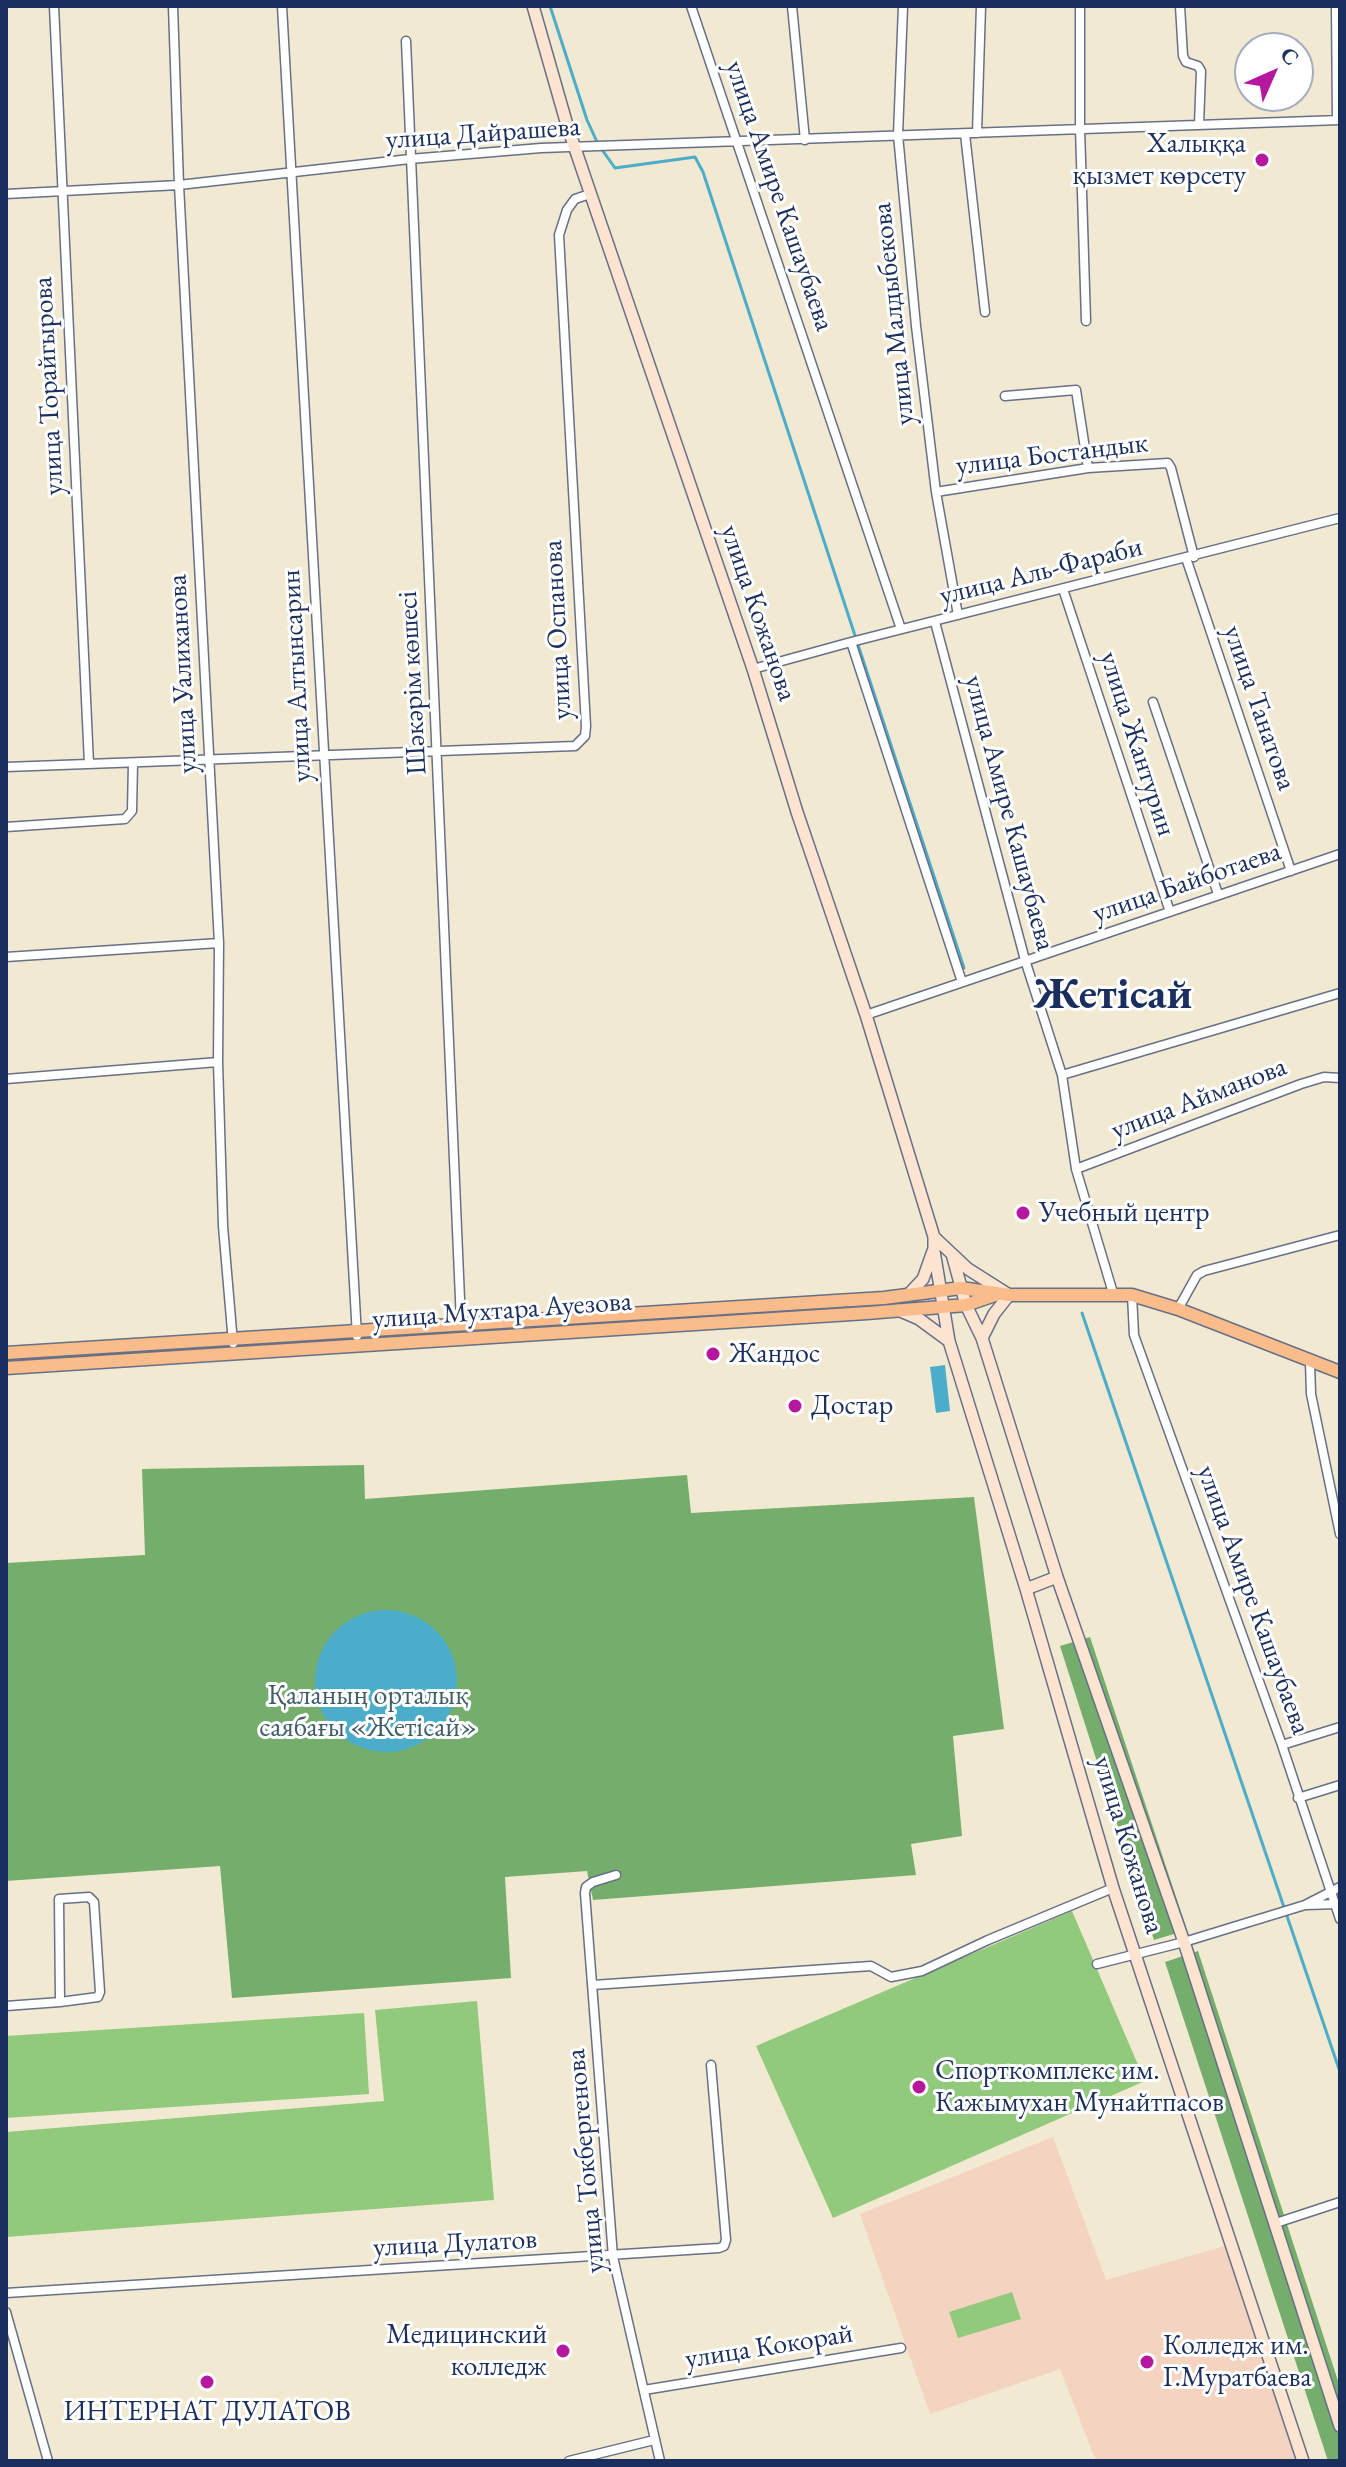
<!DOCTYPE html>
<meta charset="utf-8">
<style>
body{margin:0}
#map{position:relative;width:1346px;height:2467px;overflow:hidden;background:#f2e9d2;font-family:"EB Garamond",serif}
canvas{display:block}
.frame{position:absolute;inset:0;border:8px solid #1b2f5e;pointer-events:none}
.north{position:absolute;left:1234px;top:32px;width:80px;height:80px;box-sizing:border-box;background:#fff;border:2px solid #a4acbf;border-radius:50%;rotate:45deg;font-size:22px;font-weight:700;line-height:32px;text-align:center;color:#1b2f5e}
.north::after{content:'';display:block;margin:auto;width:28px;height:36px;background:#b5179e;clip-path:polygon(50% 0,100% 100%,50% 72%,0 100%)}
</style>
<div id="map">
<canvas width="1346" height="2467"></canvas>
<div class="frame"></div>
<div class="north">С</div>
</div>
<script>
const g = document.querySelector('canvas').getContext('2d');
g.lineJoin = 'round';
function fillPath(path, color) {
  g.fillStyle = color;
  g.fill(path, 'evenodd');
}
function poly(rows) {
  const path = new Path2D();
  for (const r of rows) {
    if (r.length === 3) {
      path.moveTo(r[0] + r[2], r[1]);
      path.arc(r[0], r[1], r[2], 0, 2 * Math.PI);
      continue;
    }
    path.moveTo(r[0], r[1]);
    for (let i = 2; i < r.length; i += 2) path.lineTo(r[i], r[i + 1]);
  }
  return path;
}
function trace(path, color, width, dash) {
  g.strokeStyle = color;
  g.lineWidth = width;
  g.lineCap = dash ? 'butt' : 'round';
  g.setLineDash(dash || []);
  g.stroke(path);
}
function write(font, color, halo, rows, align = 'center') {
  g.font = font + ' "EB Garamond",serif';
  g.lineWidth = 6;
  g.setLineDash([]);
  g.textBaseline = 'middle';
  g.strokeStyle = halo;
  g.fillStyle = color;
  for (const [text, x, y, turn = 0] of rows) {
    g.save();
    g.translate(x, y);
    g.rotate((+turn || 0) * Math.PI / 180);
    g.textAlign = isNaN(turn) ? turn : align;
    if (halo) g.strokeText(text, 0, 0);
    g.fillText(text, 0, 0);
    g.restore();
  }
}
fillPath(poly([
 [1053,2137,1106,2280,1232,2244,1303,2461,1096,2461,1060,2369,930,2414,860,2214]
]), '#f4d3c0');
fillPath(poly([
 [1072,1911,1145,2081,833,2218,756,2046],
 [477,2001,494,2200,6,2237,6,2132,384,2101,375,2010],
 [364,2013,369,2094,6,2118,6,2036],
 [1012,2292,1021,2319,958,2338,949,2312]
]), '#92ca7d');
fillPath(poly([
 [364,1465,365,1499,687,1475,691,1513,974,1497,1004,1729,953,1736,962,1836,911,1844,916,1875,593,1900,587,1871,505,1877,511,1978,232,1998,220,1866,6,1881,6,1563,145,1555,142,1469],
 [1090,1637,1187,1930,1154,1940,1060,1646],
 [1198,1951,1340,2387,1340,2461,1328,2461,1165,1962]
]), '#75ae6c');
fillPath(poly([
 [945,1365,950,1411,936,1413,930,1367],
 [386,1681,71]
]), '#4cadcb');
trace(poly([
 [550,6,587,120,598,144,615,168,695,157,703,172,964,968],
 [1082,1313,1340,2072]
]), '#4cadcb', 3);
const street = poly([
 [54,6,89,764],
 [173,6,179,185,219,943,218,1062,223,1226,233,1343],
 [282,6,357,1336],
 [691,6,901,629],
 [792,6,805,140],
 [903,6,898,135,916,326,936,492,958,615],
 [1080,6,1080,128,1086,321],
 [1180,6,1183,56,1186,62,1198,66,1201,71,1199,125],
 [1336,6,1337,120],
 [406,41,461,1322],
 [977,133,981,6],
 [965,134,985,312],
 [6,194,179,185,410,159,541,148,1340,120],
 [1005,396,1076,390,1088,468],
 [936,492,1088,468,1168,463,1171,468,1194,557],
 [1186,558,1291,871],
 [1063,589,1170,912],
 [935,622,1025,960,1062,1075,1076,1169,1113,1293],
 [851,642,962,982],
 [753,669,851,642,1340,518],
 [1153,702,1218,894],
 [6,767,575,746,585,736,586,726,559,235,567,210,575,199,590,194],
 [6,827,125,819,132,811,133,763],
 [6,957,219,943],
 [866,1015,1340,854],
 [1062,1075,1340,993],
 [6,1079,218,1062],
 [1076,1169,1301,1084,1324,1077,1340,1078],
 [1132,1295,1134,1335,1282,1745,1340,1919],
 [1178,1309,1197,1275,1204,1271,1340,1235],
 [1310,1362,1311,1394,1340,1534],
 [1282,1745,1340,1727],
 [1298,1798,1340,1785],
 [616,1875,593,1882,586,1887,585,1893,613,2257,660,2461],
 [1306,1905,1337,1904],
 [1097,1964,1184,1942,1305,1905,1340,1887],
 [593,1985,871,1966,891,1977,922,1971,988,1940,1113,1888],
 [6,2006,60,2002,98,1997,100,1992,94,1902,89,1897,59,1899,60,2002],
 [1276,2223,1340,2202],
 [6,2293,719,2248,724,2246,726,2240,711,2065],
 [6,2312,48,2461],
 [644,2390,901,2348],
 [569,2461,654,2440]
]);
const secondary = poly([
 [533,6,567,125,753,669,797,812,866,1015,934,1237,934,1251,949,1341,1026,1589,1113,1888,1303,2461],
 [934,1237,968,1269,1009,1295,994,1314,982,1338],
 [952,1254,966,1305,982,1338,1057,1577,1184,1942,1340,2426],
 [908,1295,923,1279,933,1251],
 [898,1310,919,1319,949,1341],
 [1026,1589,1057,1577]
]);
const primary = poly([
 [6,1353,884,1298,961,1288,1009,1295,1132,1295,1178,1309,1340,1372],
 [6,1368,867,1313,966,1305,995,1295]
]);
trace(street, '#667087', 11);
trace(secondary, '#667087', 14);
trace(primary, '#667087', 15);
trace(street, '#fff', 8);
trace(secondary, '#fde4d1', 11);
trace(primary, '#fabc8b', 12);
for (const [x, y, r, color] of [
 [1262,160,8,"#b5179e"],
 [1023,1213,8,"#b5179e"],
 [713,1354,8,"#b5179e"],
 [795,1406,8,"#b5179e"],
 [919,2087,8,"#b5179e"],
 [563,2351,8,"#b5179e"],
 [1147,2362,8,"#b5179e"],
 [207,2382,8,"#b5179e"]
]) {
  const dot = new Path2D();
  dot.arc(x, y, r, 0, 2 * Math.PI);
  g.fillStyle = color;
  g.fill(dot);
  trace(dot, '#fff', 3);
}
write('28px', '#1b2f5e', '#fff', [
 ["улица Дайрашева",483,134,-4],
 ["улица Амире Кашаубаева",779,196,71],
 ["улица Малдыбекова",894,314,-96],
 ["улица Торайгырова",49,386,-93],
 ["улица Бостандык",1052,455,-7],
 ["улица Аль-Фараби",1041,572,-14],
 ["улица Кожанова",758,613,71],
 ["улица Оспанова",558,630,-93],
 ["улица Уалиханова",183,674,-93],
 ["улица Алтынсарин",297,676,-93],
 ["Шәкәрім көшесі",413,683,-93],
 ["улица Танатова",1259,708,71],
 ["улица Жантурин",1137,744,72],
 ["улица Амире Кашаубаева",1009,813,75],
 ["улица Байботаева",1187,883,-19],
 ["улица Айманова",1199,1099,-21],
 ["улица Мухтара Ауезова",502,1311,-4],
 ["улица Амире Кашаубаева",1253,1600,70],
 ["улица Кожанова",1128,1845,73],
 ["улица Токбергенова",586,2161,-95],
 ["улица Дулатов",455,2244,-3],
 ["улица Кокорай",769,2347,-9]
]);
write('28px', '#1b2f5e', '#fff', [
 ["Халыққа",1246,144,"right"],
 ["қызмет көрсету",1246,176,"right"],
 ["Учебный центр",1039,1213],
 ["Жандос",729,1354],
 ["Достар",811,1406],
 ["Спорткомплекс им.",935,2071],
 ["Кажымухан Мунайтпасов",935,2103],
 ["Медицинский",547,2335,"right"],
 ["колледж",547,2367,"right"],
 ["Колледж им.",1163,2346],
 ["Г.Муратбаева",1163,2378],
 ["ИНТЕРНАТ ДУЛАТОВ",207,2412,"center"]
], 'left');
write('28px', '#3f5e67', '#fff', [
 ["Қаланың орталық",368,1696],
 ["саябағы «Жетісай»",368,1728]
]);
write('bold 44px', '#1b2f5e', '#fff', [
 ["Жетісай",1113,996]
]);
</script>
